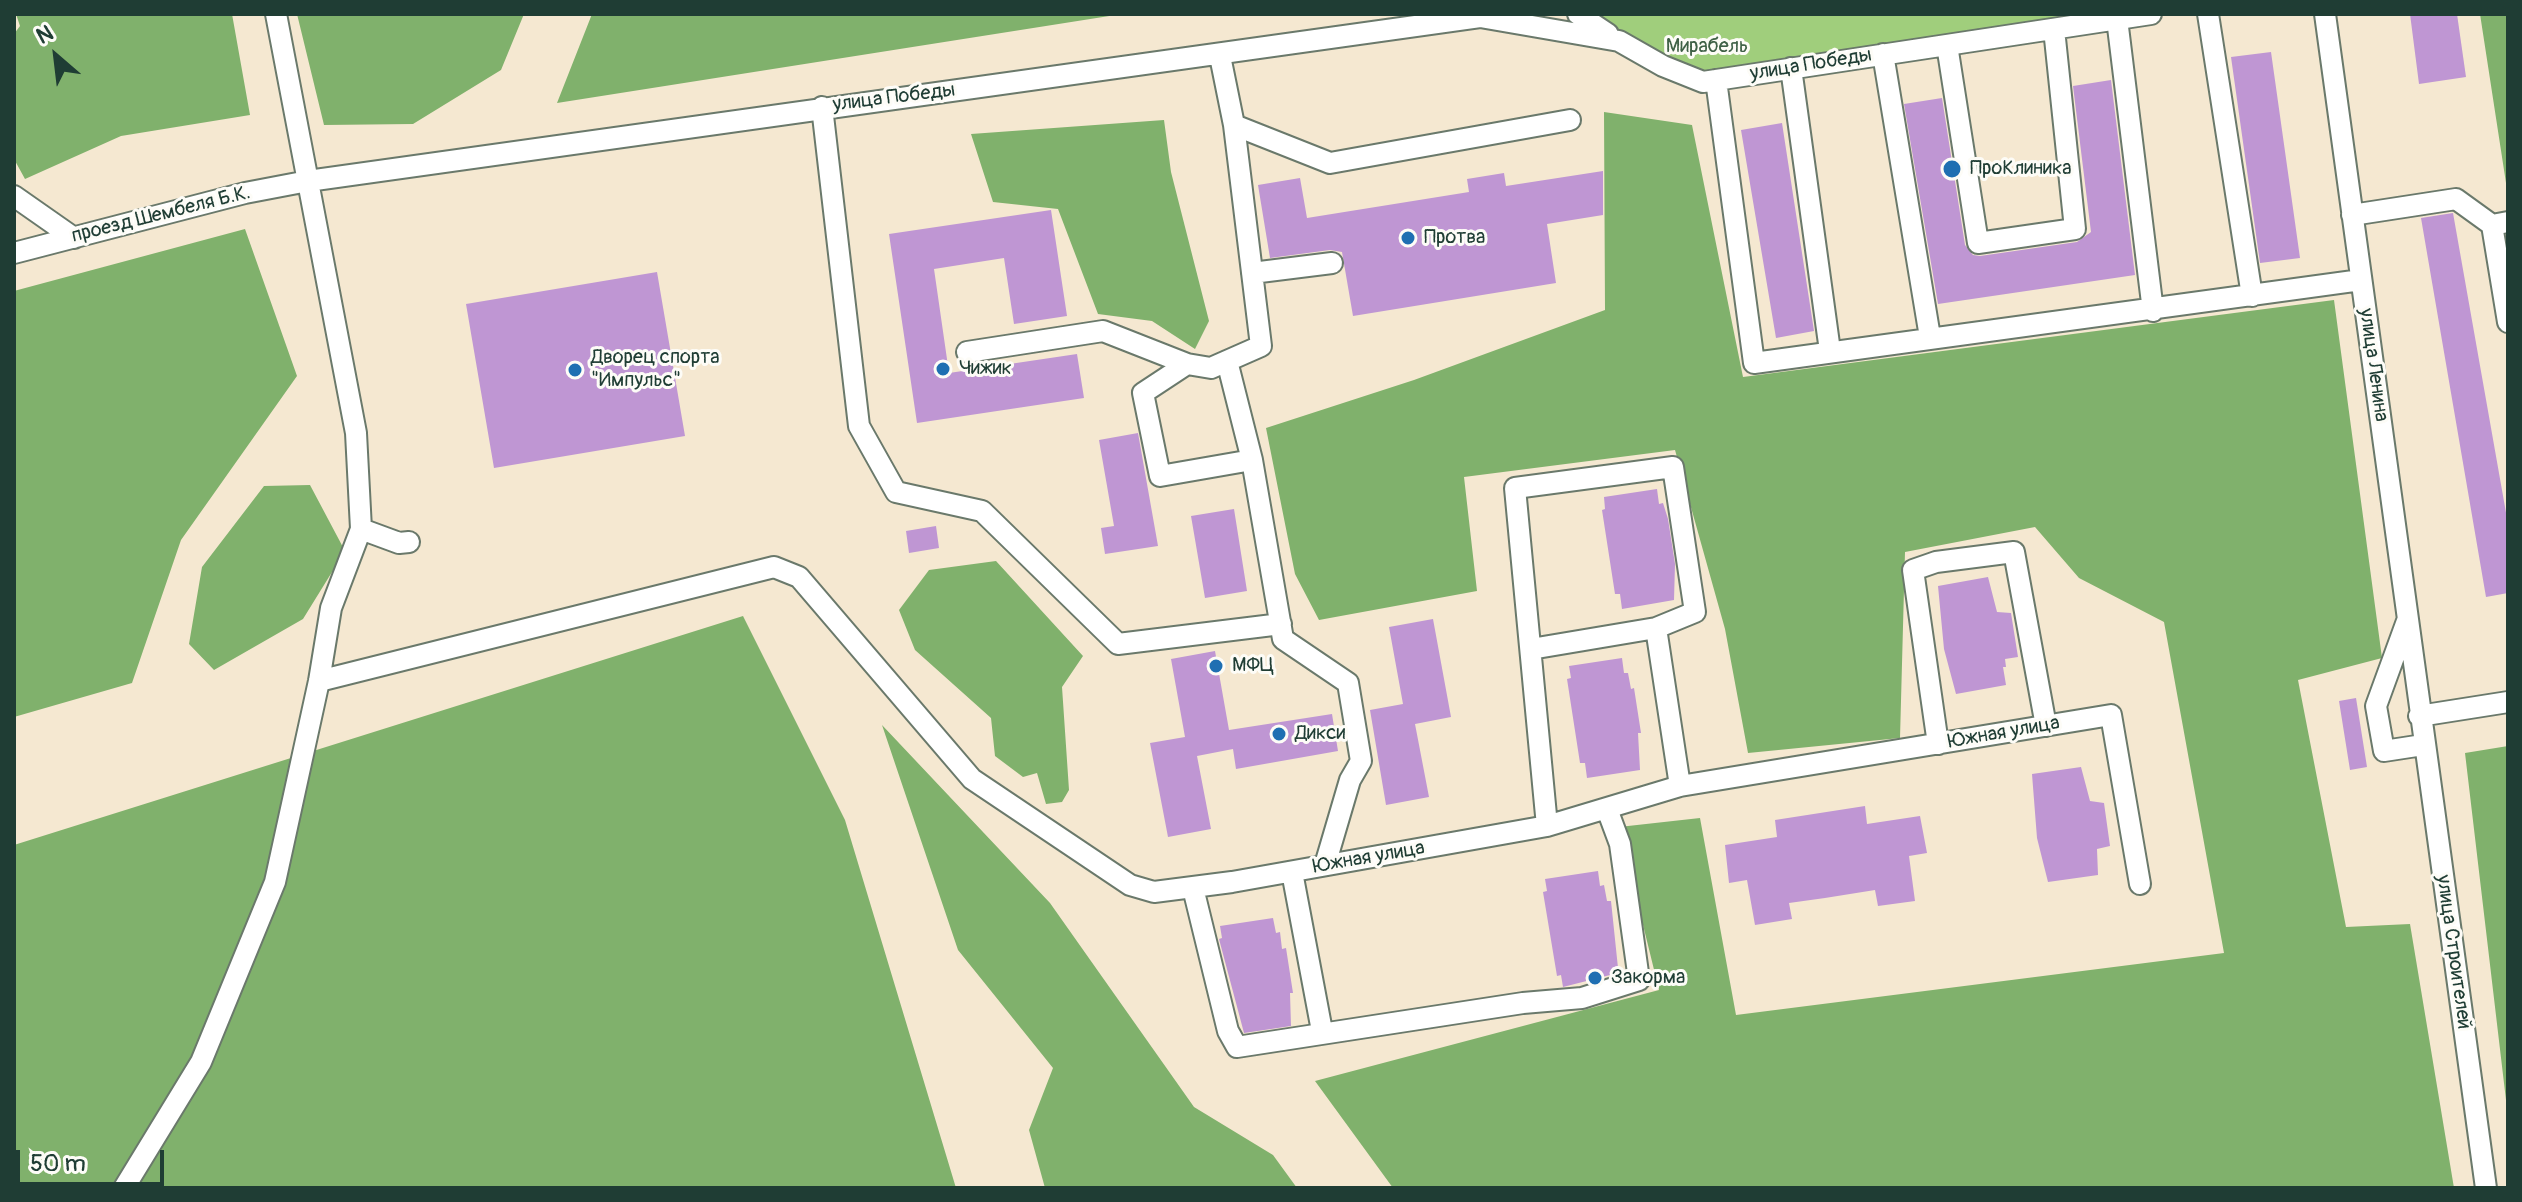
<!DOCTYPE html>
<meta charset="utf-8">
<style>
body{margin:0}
#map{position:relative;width:2522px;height:1202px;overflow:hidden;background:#f5e8d1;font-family:Pangolin,sans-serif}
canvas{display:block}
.frame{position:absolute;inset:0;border:16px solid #1f3d34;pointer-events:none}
.north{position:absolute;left:16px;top:16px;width:80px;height:80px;-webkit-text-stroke:6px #fdfcf7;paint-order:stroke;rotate:332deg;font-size:22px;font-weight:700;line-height:32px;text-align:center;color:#1f3d34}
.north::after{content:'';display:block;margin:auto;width:28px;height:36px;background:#1f3d34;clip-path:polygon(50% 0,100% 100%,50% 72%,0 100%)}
.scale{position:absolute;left:16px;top:1150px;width:148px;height:36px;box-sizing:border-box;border:4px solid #1f3d34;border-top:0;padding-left:10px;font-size:24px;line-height:28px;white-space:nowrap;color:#1f3d34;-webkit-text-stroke:6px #fdfcf7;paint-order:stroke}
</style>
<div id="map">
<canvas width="2522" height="1202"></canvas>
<div class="frame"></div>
<div class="north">N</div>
<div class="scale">50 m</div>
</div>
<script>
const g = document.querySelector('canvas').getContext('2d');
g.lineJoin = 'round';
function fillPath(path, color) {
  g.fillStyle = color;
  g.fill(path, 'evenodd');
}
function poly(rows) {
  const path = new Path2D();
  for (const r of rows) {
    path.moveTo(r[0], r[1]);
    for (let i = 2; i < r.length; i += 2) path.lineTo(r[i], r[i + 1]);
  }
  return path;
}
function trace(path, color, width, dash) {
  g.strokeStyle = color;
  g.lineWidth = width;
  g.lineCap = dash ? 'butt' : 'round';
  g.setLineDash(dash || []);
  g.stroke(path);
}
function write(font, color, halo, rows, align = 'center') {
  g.font = font + ' Pangolin,sans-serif';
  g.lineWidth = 6;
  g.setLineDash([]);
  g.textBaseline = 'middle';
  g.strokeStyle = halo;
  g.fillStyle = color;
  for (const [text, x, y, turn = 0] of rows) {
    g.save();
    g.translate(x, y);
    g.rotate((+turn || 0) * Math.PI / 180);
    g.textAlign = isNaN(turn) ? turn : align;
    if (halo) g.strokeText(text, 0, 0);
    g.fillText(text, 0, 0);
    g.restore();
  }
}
fillPath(poly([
 [1578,14,2151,14,1703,82]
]), '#a0ce7c');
fillPath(poly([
 [16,14,232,14,250,115,121,136,25,179,14,159,14,34,20,26],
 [297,14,524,14,501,70,413,124,324,125],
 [592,14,1122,14,557,103],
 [2480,14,2508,14,2508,196],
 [1604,112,1692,125,1743,377,2334,300,2382,658,2298,680,2346,927,2410,924,2454,1188,1393,1188,1315,1081,1659,990,1619,827,1700,818,1736,1015,2224,953,2164,622,2079,578,2035,527,1905,552,1900,738,1748,753,1725,629,1675,450,1464,477,1477,591,1319,620,1295,574,1266,428,1414,380,1605,310],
 [1164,120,1171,172,1209,321,1195,349,1152,321,1098,314,1058,209,993,202,971,134],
 [245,229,297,376,181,540,132,683,14,717,14,291],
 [310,485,345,551,303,619,214,670,189,644,202,567,264,486],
 [996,561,1083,656,1062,687,1069,790,1062,802,1046,804,1037,773,1023,777,995,756,991,718,915,650,899,610,929,570],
 [743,616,845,820,956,1188,14,1188,14,845],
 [882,725,1050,903,1194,1107,1273,1155,1297,1188,1045,1188,1029,1130,1053,1068,958,950],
 [2508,746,2508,1117,2465,753]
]), '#80b16c');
fillPath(poly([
 [2410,14,2457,14,2466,77,2419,84],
 [2271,52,2300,258,2260,263,2231,57],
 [2111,80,2135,275,1938,304,1904,104,1942,98,1965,245,1973,255,1980,256,2077,242,2091,232,2073,86],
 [1782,123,1814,331,1776,338,1741,130],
 [1603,171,1603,215,1547,224,1556,283,1353,316,1342,252,1330,250,1270,258,1258,185,1300,178,1307,218,1469,192,1467,179,1504,173,1506,186],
 [1051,210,1067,316,1014,324,1004,258,934,269,949,373,1077,354,1084,398,917,423,889,234],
 [2453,213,2508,524,2508,593,2486,597,2421,218],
 [657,272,685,436,494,468,466,304],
 [1138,433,1158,546,1105,554,1101,528,1114,526,1099,440],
 [1657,489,1659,504,1663,503,1668,519,1675,564,1674,600,1622,609,1620,594,1615,594,1602,510,1605,509,1604,497],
 [1234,509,1247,591,1205,598,1191,516],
 [936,526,939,548,909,553,906,531],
 [1988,577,1997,612,2011,613,2018,657,2005,659,2006,667,2003,667,2006,685,1956,694,1944,649,1938,586],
 [1433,619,1451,717,1415,724,1429,797,1386,805,1370,710,1403,704,1389,627],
 [1215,651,1229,730,1332,714,1338,751,1236,769,1233,749,1197,756,1211,829,1168,837,1150,743,1185,737,1171,659],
 [1622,658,1624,673,1628,673,1631,689,1634,688,1641,733,1638,733,1640,770,1587,778,1585,763,1580,763,1567,679,1571,678,1569,666],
 [2356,698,2367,767,2350,770,2339,701],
 [2081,767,2090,801,2104,803,2110,846,2097,849,2098,875,2048,882,2037,838,2032,774],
 [1865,806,1867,824,1920,816,1927,853,1909,856,1915,901,1878,906,1875,890,1825,898,1789,903,1792,919,1755,925,1747,880,1729,883,1725,845,1777,837,1775,820],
 [1598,871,1600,886,1604,885,1607,901,1611,901,1618,968,1614,968,1614,974,1563,987,1561,975,1557,976,1543,892,1547,891,1545,879],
 [1273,918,1276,933,1280,932,1282,949,1286,948,1293,993,1290,993,1291,1026,1244,1033,1219,939,1222,938,1220,926]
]), '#bf96d3');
const minor = poly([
 [1578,14,1608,34],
 [2208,14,2252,296],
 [2325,14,2486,1188],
 [2117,19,2153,311],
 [1947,45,1978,243,2075,229,2054,29],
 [1883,54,1930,337],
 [1220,56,1234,125,1330,163,1570,120],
 [1791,68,1830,351],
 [1716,80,1754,363,2361,280],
 [822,107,859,426,896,492,982,511,1118,644,1281,624],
 [14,196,74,238],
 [2352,215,2456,199,2492,225,2508,222],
 [2492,225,2508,322],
 [14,253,245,193,308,181,1480,17,1619,41,1663,66,1703,82,2151,14],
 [1252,273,1332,263],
 [967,352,1103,331,1187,364,1211,368,1261,346,1234,125],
 [1227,361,1252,460,1283,639,1348,683,1361,761,1350,780,1325,865],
 [1187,364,1143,393,1160,476,1252,460],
 [361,529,399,543,409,542],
 [2407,621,2376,706,2384,751,2423,745],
 [1656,628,1680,786],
 [1531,649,1656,628,1695,612,1673,467,1515,488,1547,826],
 [319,681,774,567,799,577,972,779,1130,885,1154,892,1232,882,1547,826,1680,786,2111,715,2140,884],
 [2419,716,2508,702],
 [1938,744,1913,570,1936,562,2014,552,2046,726],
 [1292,872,1322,1031],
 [1193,888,1228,1031,1237,1047,1523,1003,1582,998,1639,980,1620,844,1607,809],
 [124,1188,201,1062,275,882,319,681,331,608,361,529,356,433,276,14]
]);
trace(minor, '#6a796b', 24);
trace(minor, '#fff', 20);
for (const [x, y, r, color] of [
 [1952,169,10,"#1f6fb2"],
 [1408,238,8,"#1f6fb2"],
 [943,369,8,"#1f6fb2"],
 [575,370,8,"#1f6fb2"],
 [1216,666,8,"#1f6fb2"],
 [1279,734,8,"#1f6fb2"],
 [1595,978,8,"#1f6fb2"]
]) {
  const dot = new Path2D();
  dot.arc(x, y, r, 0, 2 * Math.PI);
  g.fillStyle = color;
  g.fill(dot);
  trace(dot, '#fdfcf7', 3);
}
write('20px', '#3f6146', '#fdfcf7', [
 ["Мирабель",1707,47]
]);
write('20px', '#1f3d34', '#fdfcf7', [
 ["улица Победы",1811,65,-9],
 ["улица Победы",894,98,-7],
 ["проезд Шембеля Б.К.",161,215,-14],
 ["улица Ленина",2373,365,82],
 ["Южная улица",2004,733,-10],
 ["Южная улица",1369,858,-10],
 ["улица Строителей",2453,952,82]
]);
write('20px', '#1f3d34', '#fdfcf7', [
 ["ПроКлиника",1970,169],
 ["Протва",1424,238],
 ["Дворец спорта",591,358],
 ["\"Импульс\"",591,381],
 ["Чижик",959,369],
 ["МФЦ",1232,666],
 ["Дикси",1295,734],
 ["Закорма",1611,978]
], 'left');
</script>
